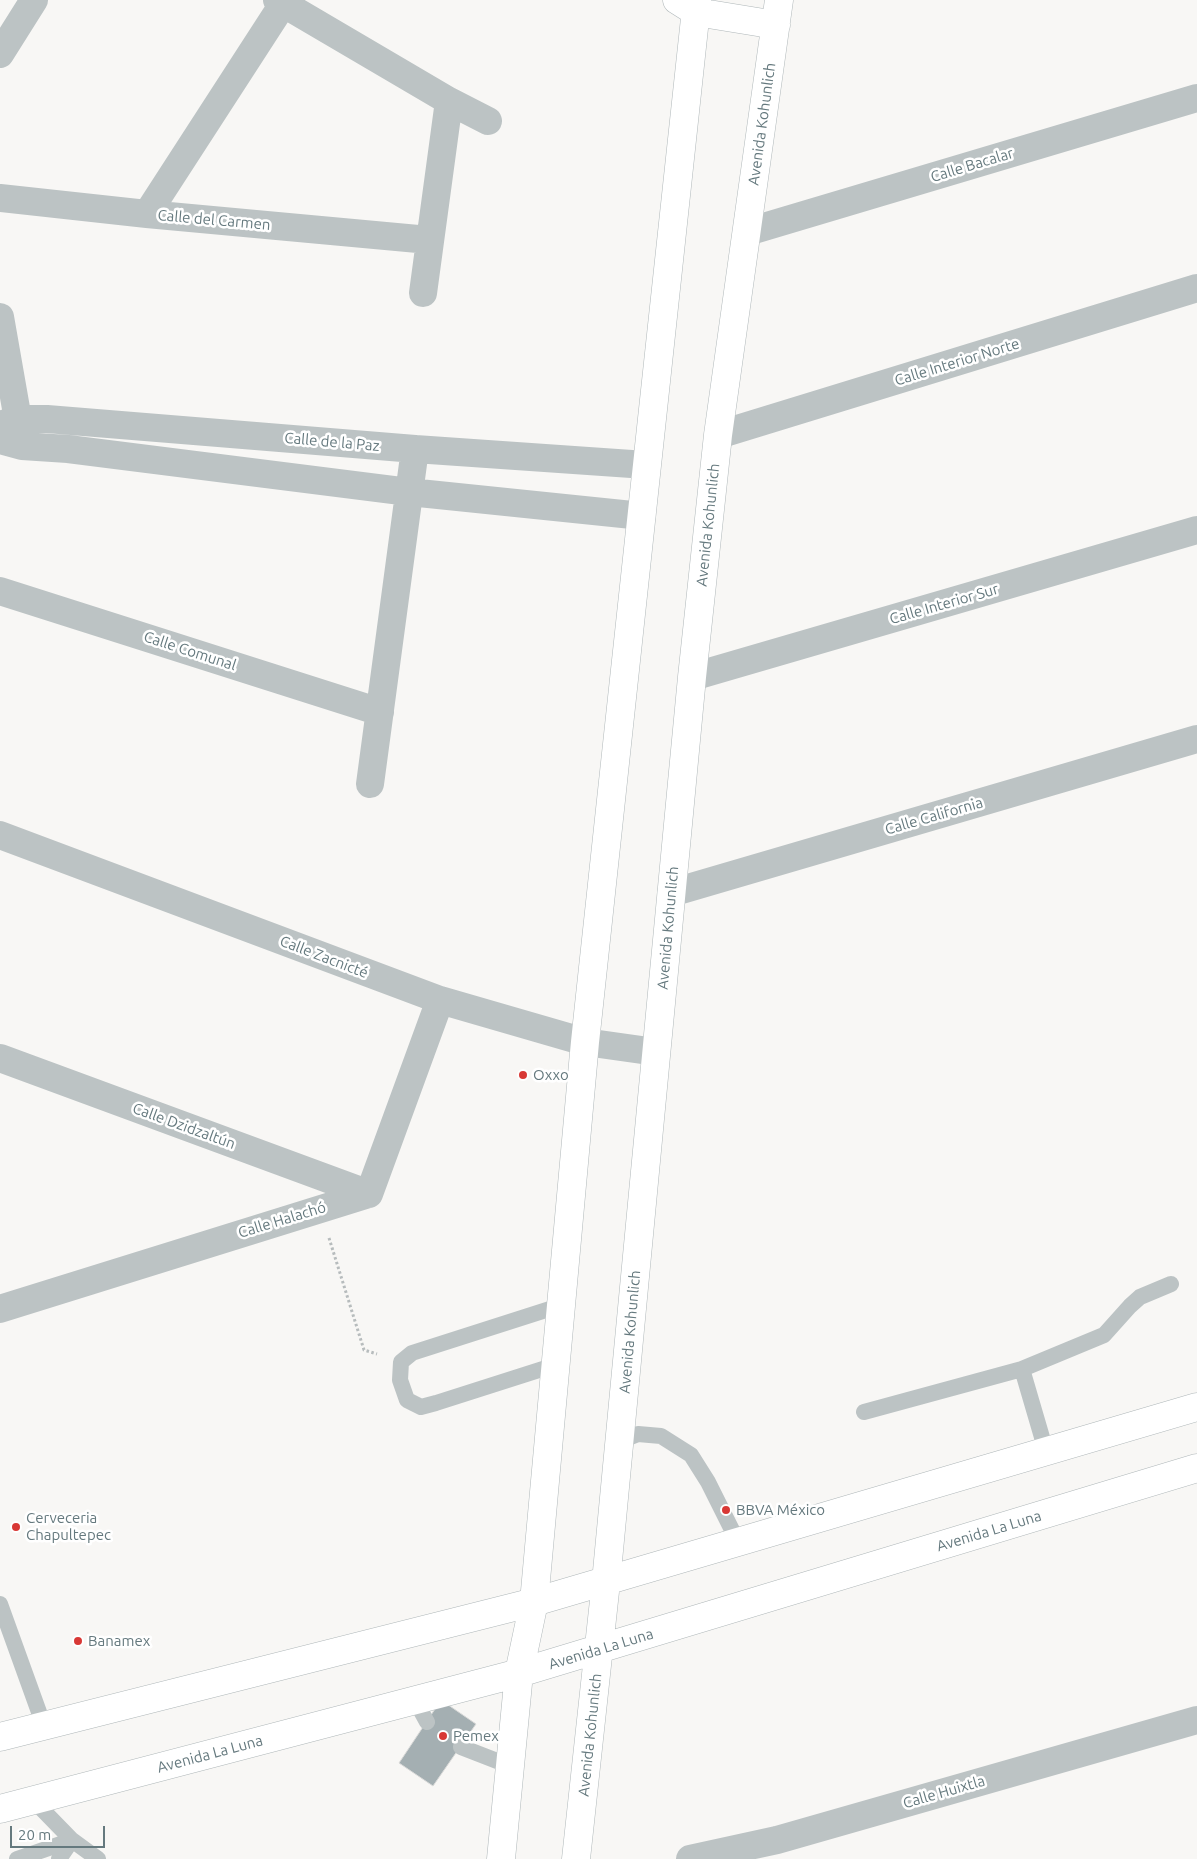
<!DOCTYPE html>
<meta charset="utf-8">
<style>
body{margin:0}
#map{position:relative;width:1197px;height:1859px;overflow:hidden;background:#f8f7f5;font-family:Ubuntu,sans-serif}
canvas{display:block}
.scale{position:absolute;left:10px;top:1826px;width:95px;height:22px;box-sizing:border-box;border:2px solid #65797e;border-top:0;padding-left:6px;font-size:15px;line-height:18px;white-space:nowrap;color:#65797e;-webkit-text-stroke:4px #fff;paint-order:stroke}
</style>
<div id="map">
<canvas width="1197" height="1859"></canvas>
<div class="scale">20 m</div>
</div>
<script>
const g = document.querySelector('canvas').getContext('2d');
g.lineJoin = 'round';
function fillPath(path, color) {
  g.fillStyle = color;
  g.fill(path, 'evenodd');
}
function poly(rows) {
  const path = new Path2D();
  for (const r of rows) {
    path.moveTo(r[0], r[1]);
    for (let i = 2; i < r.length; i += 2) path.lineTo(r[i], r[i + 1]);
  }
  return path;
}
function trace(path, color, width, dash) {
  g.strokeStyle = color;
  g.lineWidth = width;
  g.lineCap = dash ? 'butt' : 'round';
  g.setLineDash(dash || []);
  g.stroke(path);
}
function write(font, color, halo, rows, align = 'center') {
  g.font = font + ' Ubuntu,sans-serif';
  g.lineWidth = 5;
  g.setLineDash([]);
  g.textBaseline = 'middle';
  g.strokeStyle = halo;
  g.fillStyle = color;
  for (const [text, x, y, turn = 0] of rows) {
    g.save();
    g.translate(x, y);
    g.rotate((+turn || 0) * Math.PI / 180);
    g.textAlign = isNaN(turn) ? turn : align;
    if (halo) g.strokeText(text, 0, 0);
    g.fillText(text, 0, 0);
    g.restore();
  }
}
const building = poly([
 [441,1700,476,1724,433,1786,399,1763,441,1700]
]);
fillPath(building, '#a4afb2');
trace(building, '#d9d9d8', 1);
const secondary = poly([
 [677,0,696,12,776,25],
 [0,1737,534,1602,1197,1407],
 [0,1809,519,1673,1197,1468],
 [501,1859,519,1673,534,1602,585,1042,697,0],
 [576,1859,606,1582,692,677,718,435,779,0]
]);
trace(secondary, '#afb7b9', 29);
trace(poly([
 [329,1238,364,1350,377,1354]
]), '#b7bcbd', 3, [2.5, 2.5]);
trace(poly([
 [555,1365,436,1403,421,1407,407,1400,400,1380,401,1362,412,1353,562,1305],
 [864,1412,1022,1369],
 [620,1441,638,1434,661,1436,691,1455,708,1482,738,1542],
 [1046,1451,1022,1369,1104,1335,1130,1306,1140,1297,1171,1284],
 [0,1604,44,1726],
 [415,1700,427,1722],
 [461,1747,510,1766],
 [34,1801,72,1840,59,1859],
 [17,1859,72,1840,98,1859]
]), '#bcc3c4', 16);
trace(poly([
 [277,0,449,101,488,121],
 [0,54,34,0],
 [0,198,147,214,429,240],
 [147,214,283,4],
 [747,232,1197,98],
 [423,293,449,101],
 [0,317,21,437],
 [0,425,18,419,47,419,415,449,646,465],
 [718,435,1197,288],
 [0,440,22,446,68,449,409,492,642,516],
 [0,591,380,712],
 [692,677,1197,530],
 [370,784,415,449],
 [0,835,440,1000,585,1042,656,1052],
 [671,893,1197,739],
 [0,1058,369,1194],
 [0,1309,369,1194,440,1000],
 [690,1859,777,1840,1197,1720]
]), '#bcc3c4', 28);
trace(secondary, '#fff', 28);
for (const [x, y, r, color] of [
 [523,1075,5,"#d83835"],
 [726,1510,5,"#d83835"],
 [16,1527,5,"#d83835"],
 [78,1641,5,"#d83835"],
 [443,1736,5,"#d83835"]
]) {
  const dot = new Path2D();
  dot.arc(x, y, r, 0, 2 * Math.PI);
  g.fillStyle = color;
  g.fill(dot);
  trace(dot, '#fff', 2);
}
write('15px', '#65797e', '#fff', [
 ["Avenida Kohunlich",762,124,-82],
 ["Calle Bacalar",972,165,-17],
 ["Calle del Carmen",214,220,5],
 ["Calle Interior Norte",957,362,-17],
 ["Calle de la Paz",332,442,5],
 ["Avenida Kohunlich",708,525,-84],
 ["Calle Interior Sur",944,604,-16],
 ["Calle Comunal",190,651,18],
 ["Calle California",934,816,-16],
 ["Avenida Kohunlich",668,928,-85],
 ["Calle Zacnicté",324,957,21],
 ["Calle Dzidzaltún",184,1126,20],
 ["Calle Halachó",282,1220,-17],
 ["Avenida Kohunlich",630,1332,-85],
 ["Avenida La Luna",989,1531,-17],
 ["Avenida La Luna",601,1649,-17],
 ["Avenida Kohunlich",590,1735,-84],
 ["Avenida La Luna",210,1754,-15],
 ["Calle Huixtla",944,1792,-16]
]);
write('15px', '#65797e', '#fff', [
 ["Oxxo",533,1075],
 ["BBVA México",736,1510],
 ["Cerveceria",26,1518],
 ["Chapultepec",26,1535],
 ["Banamex",88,1641],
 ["Pemex",453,1736]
], 'left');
</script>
